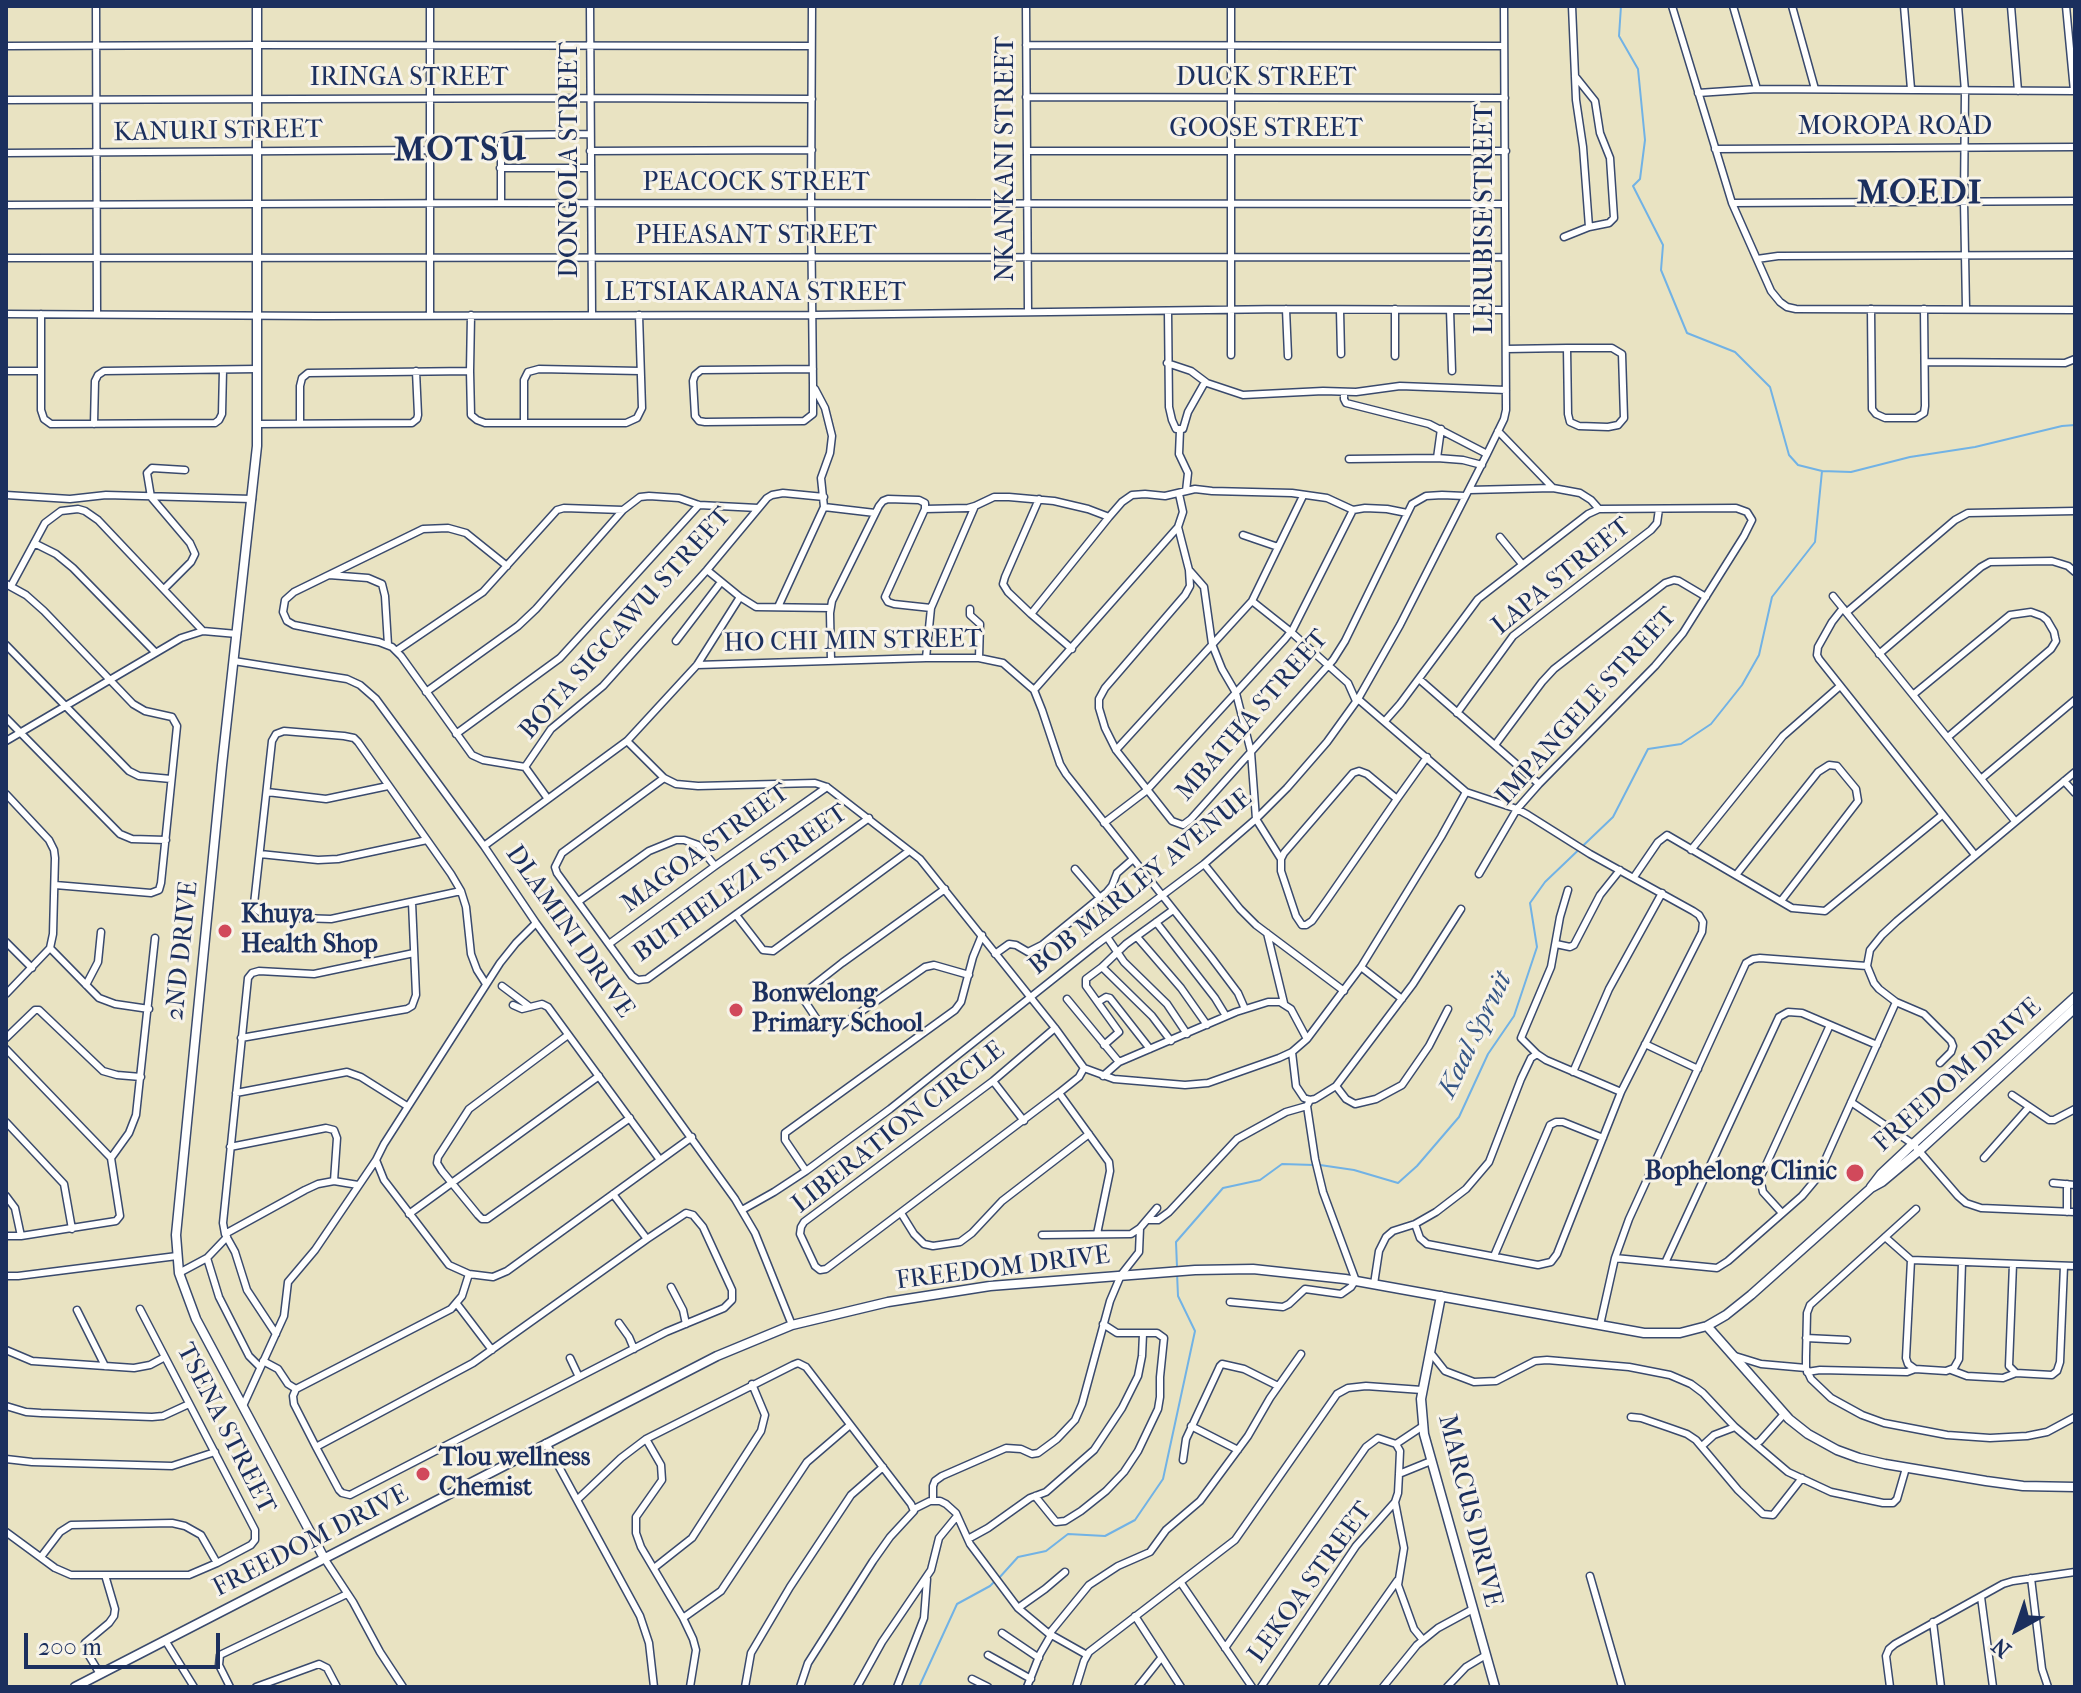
<!DOCTYPE html>
<style>
body{margin:0}
#map{position:relative;width:2081px;height:1693px;overflow:hidden;background:#e9e3c2;font-family:"IM FELL French Canon",serif}
canvas{display:block}
.frame{position:absolute;inset:0;border:8px solid #1b2f5e;pointer-events:none}
.north{position:absolute;left:1977px;top:1589px;width:80px;height:80px;-webkit-text-stroke:6px #f7f3e8;paint-order:stroke;rotate:220deg;font-size:22px;font-weight:700;line-height:32px;text-align:center;color:#1b2f5e}
.north::after{content:'';display:block;margin:auto;width:28px;height:36px;background:#1b2f5e;clip-path:polygon(50% 0,100% 100%,50% 72%,0 100%)}
.scale{position:absolute;left:24px;top:1633px;width:196px;height:36px;box-sizing:border-box;border:4px solid #1b2f5e;border-top:0;padding-left:10px;font-size:24px;line-height:28px;white-space:nowrap;color:#1b2f5e;-webkit-text-stroke:6px #f7f3e8;paint-order:stroke}
</style>
<div id="map">
<canvas width="2081" height="1693"></canvas>
<div class="frame"></div>
<div class="north">N</div>
<div class="scale">200 m</div>
</div>
<script>
const g = document.querySelector('canvas').getContext('2d');
g.lineJoin = 'round';
function poly(rows) {
  const path = new Path2D();
  for (const r of rows) {
    path.moveTo(r[0], r[1]);
    for (let i = 2; i < r.length; i += 2) path.lineTo(r[i], r[i + 1]);
  }
  return path;
}
function trace(path, color, width, dash) {
  g.strokeStyle = color;
  g.lineWidth = width;
  g.lineCap = dash ? 'butt' : 'round';
  g.setLineDash(dash || []);
  g.stroke(path);
}
function write(font, color, halo, rows, align = 'center') {
  g.font = font + ' "IM FELL French Canon",serif';
  g.lineWidth = 6;
  g.setLineDash([]);
  g.textBaseline = 'middle';
  g.strokeStyle = halo;
  g.fillStyle = color;
  for (const [text, x, y, turn = 0] of rows) {
    g.save();
    g.translate(x, y);
    g.rotate((+turn || 0) * Math.PI / 180);
    g.textAlign = isNaN(turn) ? turn : align;
    if (halo) g.strokeText(text, 0, 0);
    g.fillText(text, 0, 0);
    g.restore();
  }
}
trace(poly([
 [1822,471,1851,472,1910,457,1975,447,2062,426,2075,425],
 [1320,1165,1354,1170,1398,1183,1417,1166,1459,1117,1488,1054,1514,1016,1537,947,1530,903,1545,882,1613,817,1648,749,1681,744,1711,724,1742,685,1759,655,1772,597,1815,542,1822,471,1798,465,1789,455,1770,387,1735,352,1687,333,1661,270,1663,245,1633,186,1640,179,1645,140,1638,69,1619,36,1621,6],
 [1177,1267,1176,1242,1223,1188,1260,1180,1282,1164,1314,1165],
 [999,1578,1018,1557,1046,1551,1068,1534,1105,1536,1135,1520,1163,1479,1195,1331,1178,1296,1177,1273],
 [919,1687,957,1604,990,1586,994,1582]
]), '#71b2e5', 2);
const street = poly([
 [96,6,97,314],
 [590,6,592,314],
 [812,6,811,204,813,385,813,414,804,421,705,422,699,421,695,416,693,381,695,375,701,370,813,369],
 [1026,6,1028,312],
 [1231,6,1231,355],
 [1572,6,1576,100,1583,147,1589,227],
 [1672,6,1732,203,1771,291,1780,302,1787,307,1796,309,2075,310],
 [1733,6,1757,89],
 [1792,6,1815,89],
 [1904,6,1911,89],
 [1958,6,1965,91,1964,201,1966,308],
 [2011,6,2018,91],
 [2066,6,2074,91],
 [1026,45,1504,46],
 [6,46,257,45,811,46],
 [1698,93,1757,89,2075,91],
 [1026,97,1505,98],
 [6,100,590,98,812,99],
 [1715,149,2075,147],
 [590,151,812,150],
 [1027,151,1506,151],
 [6,153,430,150],
 [500,168,590,168],
 [501,203,501,144,504,137,511,135,590,134],
 [1732,203,2075,201],
 [6,205,501,203,1505,204],
 [1564,237,1589,227,1609,223,1614,218,1610,158,1600,133,1595,101,1575,76],
 [6,258,1505,257],
 [1757,259,1778,256,2075,255],
 [1286,309,1288,356],
 [1395,309,1395,356],
 [1871,309,1872,409,1876,414,1885,418,1916,418,1924,413,1925,406,1924,309],
 [1340,310,1341,354],
 [1450,310,1452,371],
 [1168,311,1169,407,1172,420,1176,429,1183,429,1188,412,1205,382],
 [6,314,318,316,813,315,1286,309,1504,310],
 [41,314,41,410,44,419,51,424,215,423,219,420,222,414,223,370],
 [430,315,430,6],
 [471,315,470,371,471,415,477,420,485,423,626,423,637,418,642,408,639,315],
 [1506,349,1567,348,1568,414,1570,422,1579,426,1608,427,1618,425,1624,418,1622,354,1612,348,1567,348],
 [1925,362,2065,363,2075,359],
 [1167,363,1191,371,1207,383,1243,395,1323,391,1356,392,1400,386,1506,390],
 [6,371,40,371],
 [1344,392,1344,399,1346,403,1429,424,1487,454],
 [300,423,300,386,302,378,308,373,470,371],
 [524,423,524,380,528,372,539,369,640,371],
 [94,424,95,381,98,375,104,371,257,369],
 [258,424,412,423,417,419,418,415,416,371],
 [1180,430,1179,454,1188,473,1186,491],
 [1437,458,1441,429],
 [1349,459,1437,458,1463,460,1482,465],
 [1469,490,1553,488],
 [1179,494,1183,512,1178,527,1189,570,1190,586,1185,595,1105,688,1099,699,1099,708,1105,728,1116,750,1172,821,1183,825,1191,819,1333,660,1345,641,1412,504,1426,496,1442,495,1465,496],
 [6,495,70,499,106,495,252,499],
 [1039,499,1005,577,1003,584,1008,592,1031,614,1072,649],
 [824,507,875,513],
 [925,509,968,508,975,506,994,497,1009,497,1054,501,1088,509,1109,517],
 [925,509,885,597,888,602,894,604,931,608],
 [1243,535,1278,547],
 [1500,537,1522,564],
 [34,543,56,554,73,568,155,652],
 [507,566,466,533,448,528,423,529,294,592,285,600,283,612,287,621,294,625,379,642,392,647,401,656,472,755,483,760,525,767,548,799],
 [707,570,740,597,756,607,830,608],
 [1190,571,1204,587,1212,644,1222,669,1236,693,1251,752,1256,819,1281,859],
 [329,575,368,578,382,584,385,596,388,645],
 [6,584,26,595,44,611,133,704,145,711,172,717,177,726,161,883,159,890,151,893,55,885],
 [11,586,45,523,61,511,78,509,85,511,98,520,203,631],
 [164,589,191,562,195,554,190,543,151,497,147,473,152,468,185,470],
 [1833,596,2015,821],
 [1252,601,1291,632,1348,683,1356,701],
 [778,607,824,507,821,478,830,453,832,436,825,408,815,389],
 [1843,608,1832,622,1818,647,1817,655,1819,659,1975,855],
 [970,609,970,615,980,624,979,658],
 [1847,612,1955,520,1968,513,2075,511],
 [1031,614,1109,517,1122,502,1132,495,1145,494,1165,496,1195,489,1212,491,1292,493,1327,498,1353,510,1365,508,1387,509,1407,513],
 [676,641,721,582],
 [6,645,129,771,139,776,171,779],
 [396,651,483,592,557,510,564,508,623,510],
 [1879,654,1981,567,1990,562,2052,561,2068,566,2075,572],
 [926,658,931,608,975,506],
 [234,661,347,679,360,685,376,699,484,846,536,923,735,1199,755,1233,792,1325],
 [831,661,830,613,832,601,879,506,883,501,888,499,919,500,925,503,925,509],
 [697,665,926,658,979,658,1003,663,1034,690,1042,710,1060,764,1066,774,1211,957,1238,993,1245,1009],
 [1419,679,1539,784],
 [1034,690,1178,527],
 [426,692,518,626,536,609,623,510,640,497,649,496,679,498,699,505,758,508],
 [1914,694,2010,615,2031,612,2042,616,2047,620,2054,632,2055,637,2056,641,2051,649,1948,737],
 [1358,699,1466,792,1517,809,1528,815,1590,854,1693,911,1699,915,1703,922,1702,932,1621,1092,1557,1254,1551,1262,1538,1265,1427,1244,1420,1238,1415,1224],
 [1457,713,1513,636,1651,530,1657,523,1659,509],
 [6,718,120,834,132,839,166,840],
 [1385,721,1400,704,1478,599,1588,514,1599,509],
 [456,734,560,658,699,505],
 [6,741,181,638,203,631,237,634],
 [627,741,664,778,676,784,698,786,815,783,827,787,920,859,1055,1028,1084,1068,1114,1079,1185,1085,1208,1083,1279,1058,1292,1052,1307,1039,1361,967,1441,837,1466,792],
 [1495,745,1542,682,1554,669,1665,583,1674,580,1679,581,1706,597],
 [1116,750,1252,601,1303,496],
 [525,767,551,729,603,686,707,570,767,498,772,495,783,493,824,497],
 [664,778,562,853,555,867,557,873,632,976,638,980,647,979,869,818],
 [1982,778,2075,700],
 [2064,781,2075,793],
 [267,792,326,799,388,786],
 [6,794,49,840,54,850,55,858,53,934,50,948,6,994],
 [1397,799,1367,774,1359,771,1353,773,1284,853,1281,859,1281,871,1296,916,1302,925,1306,925,1312,921,1327,900,1368,841,1397,799,1427,757],
 [1104,823,1146,791,1285,639,1293,629,1353,510],
 [484,846,627,741,697,665,740,597],
 [1691,850,1783,736,1840,686],
 [260,854,318,860,338,859,427,840],
 [1204,864,1240,909,1256,925,1344,991],
 [1075,869,1100,898],
 [1479,874,1517,809,1539,784,1655,666,1683,633,1744,536,1752,520,1747,512,1736,508,1599,509,1591,500,1580,493,1553,488,1498,431],
 [1736,875,1818,772,1829,765,1837,766,1856,789,1858,801,1781,901],
 [1634,877,1658,842,1667,835,1792,908,1825,911,1942,815],
 [945,889,842,963,805,992,802,997,822,1027,833,1030,839,1027,925,967,934,965,969,975],
 [1568,890,1560,917,1551,967,1521,1038,1537,1054,1546,1060,1621,1092],
 [461,891,331,919,300,918,263,914,257,910,254,904,272,741,276,734,284,731,344,736,354,738,358,742,451,874,461,891,466,907,471,954,477,970,486,984],
 [579,901,649,851,676,840,684,840,698,845,715,866],
 [736,915,763,950,773,951,909,851],
 [1156,922,1215,998,1226,1016],
 [536,923,516,943,500,963,384,1144,376,1160,384,1180,449,1265,469,1274,493,1277,507,1271,692,1137],
 [1267,933,1284,1003],
 [1107,937,1124,962,1167,1004,1187,1034],
 [1137,937,1181,988,1207,1025],
 [6,942,32,968],
 [609,944,715,866,827,787],
 [1556,944,1570,947,1574,945,1600,895,1620,870],
 [50,948,99,998,115,1004,149,1009],
 [995,954,1009,944,1016,945,1028,952,1042,945,1107,892,1112,886,1117,873,1133,859],
 [1102,967,1152,1016,1171,1041],
 [1361,967,1402,999],
 [86,985,98,962,101,932],
 [502,986,530,1007],
 [1067,999,1119,1062],
 [1098,1002,1106,997,1110,998,1150,1049],
 [513,1005,522,1009,542,1004,548,1007,660,1160],
 [1055,1028,993,1081,804,1222,801,1227,800,1234,815,1266,820,1270,826,1269,1059,1093,1079,1077,1084,1068],
 [568,1035,469,1109,438,1157,437,1163,442,1171,478,1215,482,1219,487,1219,630,1118],
 [6,1038,35,1010,39,1010,103,1071,117,1075,141,1077],
 [241,1038,407,1009,412,1006,416,995,412,902],
 [1645,1044,1698,1069],
 [1104,1045,1119,1032,1086,986,1086,979,1102,967,1126,944,1173,910],
 [6,1049,111,1158,120,1216,116,1221,21,1236,6,1236],
 [1292,1052,1296,1086,1304,1098,1310,1100,1315,1099,1336,1086,1413,984,1461,909],
 [1940,1063,1951,1052,1953,1046,1951,1041,1924,1014,1896,1002,1879,989,1874,983,1867,966,1870,950,1882,935,1897,921,2075,772],
 [1573,1072,1609,989,1662,893],
 [1103,1076,1119,1062,1236,1012,1268,1002,1280,1002,1291,1009,1307,1039],
 [993,1081,1024,1121],
 [1336,1086,1346,1099,1355,1104,1376,1099,1402,1085,1429,1046,1448,1009],
 [236,1093,347,1072,361,1077,407,1106],
 [1059,1093,1109,1162,1110,1171,1097,1234],
 [2012,1095,2049,1120,2054,1120,2075,1109],
 [1851,1102,1913,1144,1958,1196,1966,1203,1981,1208,2075,1212],
 [1307,1106,1315,1159,1323,1192,1356,1281],
 [6,1122,64,1184,72,1229],
 [111,1158,129,1133,136,1115,155,938],
 [1984,1158,2029,1107],
 [806,1171,785,1140,785,1133,955,1010,961,1002,973,957,982,935],
 [334,1181,358,1185],
 [2053,1183,2075,1185],
 [2067,1184,2067,1212],
 [613,1194,647,1239],
 [6,1196,15,1208,21,1236],
 [1916,1209,1810,1305,1807,1313,1806,1357,1806,1368,1811,1379,1831,1398,1862,1415,1884,1423,1947,1435,1990,1438,2027,1436,2047,1432,2075,1417],
 [742,1210,774,1192,806,1171,890,1109,1096,945,1204,864,1256,819,1287,788,1327,742,1358,699,1400,625,1487,454,1504,419,1506,410,1504,6],
 [901,1213,914,1234,924,1244,933,1246,960,1242,972,1233,1002,1201,1089,1134],
 [1782,1213,1763,1192,1760,1178,1830,1025],
 [409,1214,599,1076],
 [1147,1220,1158,1220,1169,1212,1237,1139,1286,1112,1307,1106,1310,1100],
 [225,1234,305,1190,318,1184,334,1181,337,1138,334,1130,326,1128,230,1147],
 [1042,1235,1131,1234,1140,1228,1157,1208],
 [1885,1237,1911,1260,2075,1266],
 [1494,1256,1550,1125,1556,1122,1563,1122,1603,1138],
 [207,1258,219,1297,249,1356,260,1367],
 [1615,1258,1717,1268,1728,1261,1802,1196,1817,1178,1896,1002],
 [1911,1260,1906,1358,1908,1364,1915,1369],
 [1665,1263,1779,1017,1788,1012,1802,1013,1877,1045],
 [2013,1264,2009,1366,2016,1373,2052,1375,2057,1371,2060,1362,2064,1266],
 [179,1273,207,1258,227,1237],
 [6,1276,18,1276,177,1256],
 [1374,1284,1379,1251,1386,1237,1393,1231,1415,1224,1436,1212,1466,1189,1489,1162,1521,1079,1531,1058,1537,1054],
 [671,1287,683,1310,686,1324],
 [1230,1302,1283,1307,1289,1304,1305,1289,1341,1294,1351,1287,1355,1281],
 [457,1304,492,1350],
 [77,1310,105,1366],
 [619,1323,629,1337,634,1349],
 [1600,1325,1615,1258,1629,1219,1746,963,1753,959,1760,958,1867,966],
 [276,1334,247,1290,235,1252,225,1234,223,1223,248,978,252,973,259,971,314,974,414,953],
 [1806,1338,1847,1340],
 [6,1350,32,1361,134,1368,150,1365,165,1357],
 [1430,1352,1445,1371,1474,1382,1496,1381,1535,1361,1547,1360,1629,1367,1670,1375,1691,1384,1703,1393,1735,1427,1788,1472,1831,1492,1883,1503,1893,1503,1897,1499,1906,1468],
 [1735,1356,1761,1364,1806,1368],
 [570,1358,579,1377],
 [263,1361,278,1369,288,1384,296,1389],
 [1951,1370,1967,1376,2003,1378,2016,1373],
 [1807,1372,1820,1370,1907,1372,1915,1369,1946,1371,1954,1368,1959,1359,1962,1262],
 [296,1389,293,1396,294,1404,316,1447,339,1490,342,1493,350,1495,666,1332,724,1308,732,1300,732,1290,703,1227,693,1215,686,1213,647,1239,473,1363,316,1447],
 [296,1389,451,1309,462,1296,469,1274],
 [6,1406,26,1412,41,1413,152,1417,163,1416,189,1404],
 [243,1406,284,1316,288,1282,315,1250,376,1160],
 [1631,1417,1641,1418,1670,1428,1687,1434,1696,1440,1738,1490,1763,1514,1773,1515,1802,1478],
 [1191,1426,1238,1450],
 [646,1439,661,1465,662,1480,636,1517,636,1533,641,1547,683,1618,693,1639,696,1650,690,1687],
 [546,1443,640,1616,649,1643,654,1687],
 [1396,1444,1423,1426],
 [1755,1444,1760,1441,1784,1414],
 [1702,1446,1714,1435,1735,1427],
 [6,1459,32,1462,172,1466,215,1452],
 [1183,1460,1186,1439,1220,1366,1222,1364,1244,1369,1278,1386],
 [1399,1474,1431,1461],
 [1035,1496,1056,1522,1065,1521,1081,1511,1106,1491,1124,1472,1138,1451,1158,1409,1160,1397,1160,1377,1164,1338,1157,1333,1117,1333,1103,1324],
 [578,1499,621,1458,646,1439,793,1365,798,1363,806,1367,911,1504,914,1511,890,1537,873,1561,808,1663,800,1687],
 [933,1501,933,1486,935,1481,942,1476,1006,1448,1021,1449,1032,1454,1038,1453,1057,1439,1075,1420,1082,1404,1110,1301,1121,1275,1139,1252,1140,1228],
 [1395,1502,1404,1548,1398,1585,1414,1629,1423,1640],
 [914,1509,930,1501,940,1501,946,1504,956,1513,970,1544,1018,1608,1048,1633,1087,1655],
 [6,1532,55,1568,71,1575,189,1575,217,1563,251,1545,255,1540,255,1530,140,1309],
 [968,1539,988,1528,1030,1498,1046,1492,1094,1450,1122,1408,1138,1376,1142,1356,1143,1334],
 [41,1557,60,1532,71,1525,172,1523,185,1526,201,1535,217,1563],
 [324,1558,353,1602,380,1652,403,1687],
 [654,1568,692,1538,761,1431,765,1415,752,1384],
 [1590,1576,1622,1687],
 [2031,1578,2042,1669,2048,1687],
 [1181,1583,1252,1687],
 [1981,1597,1993,1687],
 [1018,1608,1045,1589,1065,1572],
 [1135,1616,1181,1687],
 [683,1618,721,1591,807,1462,850,1425],
 [1933,1622,1941,1687],
 [1002,1633,1039,1658],
 [1049,1634,1089,1585,1118,1566,1150,1552,1166,1530,1200,1501,1248,1436,1270,1398,1301,1354],
 [165,1640,194,1687],
 [1225,1648,1366,1447,1378,1438,1396,1444,1400,1451,1399,1474,1398,1493,1395,1502,1356,1546,1261,1687],
 [988,1655,1031,1679],
 [100,1674,88,1654,85,1643,109,1623,114,1616,115,1609,105,1575],
 [972,1679,988,1687],
 [230,1687,219,1665,220,1655,347,1594],
 [256,1687,319,1664,327,1668,337,1687],
 [745,1687,751,1653,790,1587,851,1495,883,1467],
 [857,1687,882,1642,931,1570,939,1538,957,1516],
 [897,1687,924,1618,927,1579],
 [1027,1687,1040,1654,1051,1635],
 [1076,1687,1084,1661,1089,1652,1235,1540,1337,1394,1348,1388,1366,1386,1422,1390],
 [1138,1687,1161,1658],
 [1322,1687,1397,1581],
 [1383,1687,1417,1645,1438,1628,1473,1609],
 [1447,1687,1466,1667,1486,1655],
 [1890,1687,1886,1656,1889,1649,1895,1644,2003,1584,2013,1581,2075,1572]
]);
const secondary = poly([
 [257,6,257,446,222,765,176,1235,179,1273,196,1319,324,1558],
 [1871,1187,1881,1174,1913,1144,2075,997],
 [1441,1296,1421,1399,1424,1434,1495,1687],
 [1707,1326,1789,1419,1808,1434,1837,1450,1859,1458,1885,1464,1986,1481,2023,1486,2075,1487],
 [75,1687,717,1356,792,1325,888,1302,990,1286,1195,1270,1253,1269,1345,1279,1644,1333,1680,1333,1707,1326,1726,1315,1751,1295,1871,1188,1882,1182,1919,1151,2075,1008]
]);
trace(street, '#3a4a6d', 9);
trace(secondary, '#3a4a6d', 11);
trace(street, '#fff', 6);
trace(secondary, '#fff', 8);
for (const [x, y, r, color] of [
 [225,931,8,"#d1495b"],
 [736,1010,8,"#d1495b"],
 [1855,1173,10,"#d1495b"],
 [423,1474,8,"#d1495b"]
]) {
  const dot = new Path2D();
  dot.arc(x, y, r, 0, 2 * Math.PI);
  g.fillStyle = color;
  g.fill(dot);
  trace(dot, '#f7f3e8', 3);
}
write('26px', '#1b2f5e', '#f7f3e8', [
 ["IRINGA STREET",409,79],
 ["DUCK STREET",1266,79],
 ["MOROPA ROAD",1895,128],
 ["GOOSE STREET",1266,130],
 ["KANURI STREET",218,132,-1],
 ["NKANKANI STREET",1007,159,-90],
 ["DONGOLA STREET",571,160,-90],
 ["PEACOCK STREET",756,184],
 ["LERUBISE STREET",1486,219,-90],
 ["PHEASANT STREET",756,237],
 ["LETSIAKARANA STREET",755,294],
 ["LAPA STREET",1562,577,-39],
 ["BOTA SIGCAWU STREET",626,624,-48],
 ["HO CHI MIN STREET",853,642,-1],
 ["IMPANGELE STREET",1587,707,-48],
 ["MBATHA STREET",1253,716,-49],
 ["MAGOA STREET",706,849,-36],
 ["BOB MARLEY AVENUE",1141,883,-39],
 ["BUTHELEZI STREET",741,884,-35],
 ["DLAMINI DRIVE",569,932,55],
 ["2ND DRIVE",183,951,-84],
 ["FREEDOM DRIVE",1958,1076,-42],
 ["LIBERATION CIRCLE",899,1128,-38],
 ["FREEDOM DRIVE",1003,1269,-7],
 ["TSENA STREET",225,1429,63],
 ["MARCUS DRIVE",1469,1511,76],
 ["FREEDOM DRIVE",311,1542,-27],
 ["LEKOA STREET",1311,1583,-54]
]);
write('bold 26px', '#1b2f5e', '#f7f3e8', [
 ["Khuya",241,916],
 ["Health Shop",241,946],
 ["Bonwelong",752,995],
 ["Primary School",752,1025],
 ["Bophelong Clinic",1837,1173,"right"],
 ["Tlou wellness",439,1459],
 ["Chemist",439,1489]
], 'left');
write('italic 28px', '#355686', '#f7f3e8', [
 ["Kaal Spruit",1476,1035,-64]
]);
g.letterSpacing = '2px';
write('bold 34px', '#1b2f5e', '#f7f3e8', [
 ["MOTSU",461,152],
 ["MOEDI",1920,195]
]);
g.letterSpacing = '0px';
</script>
